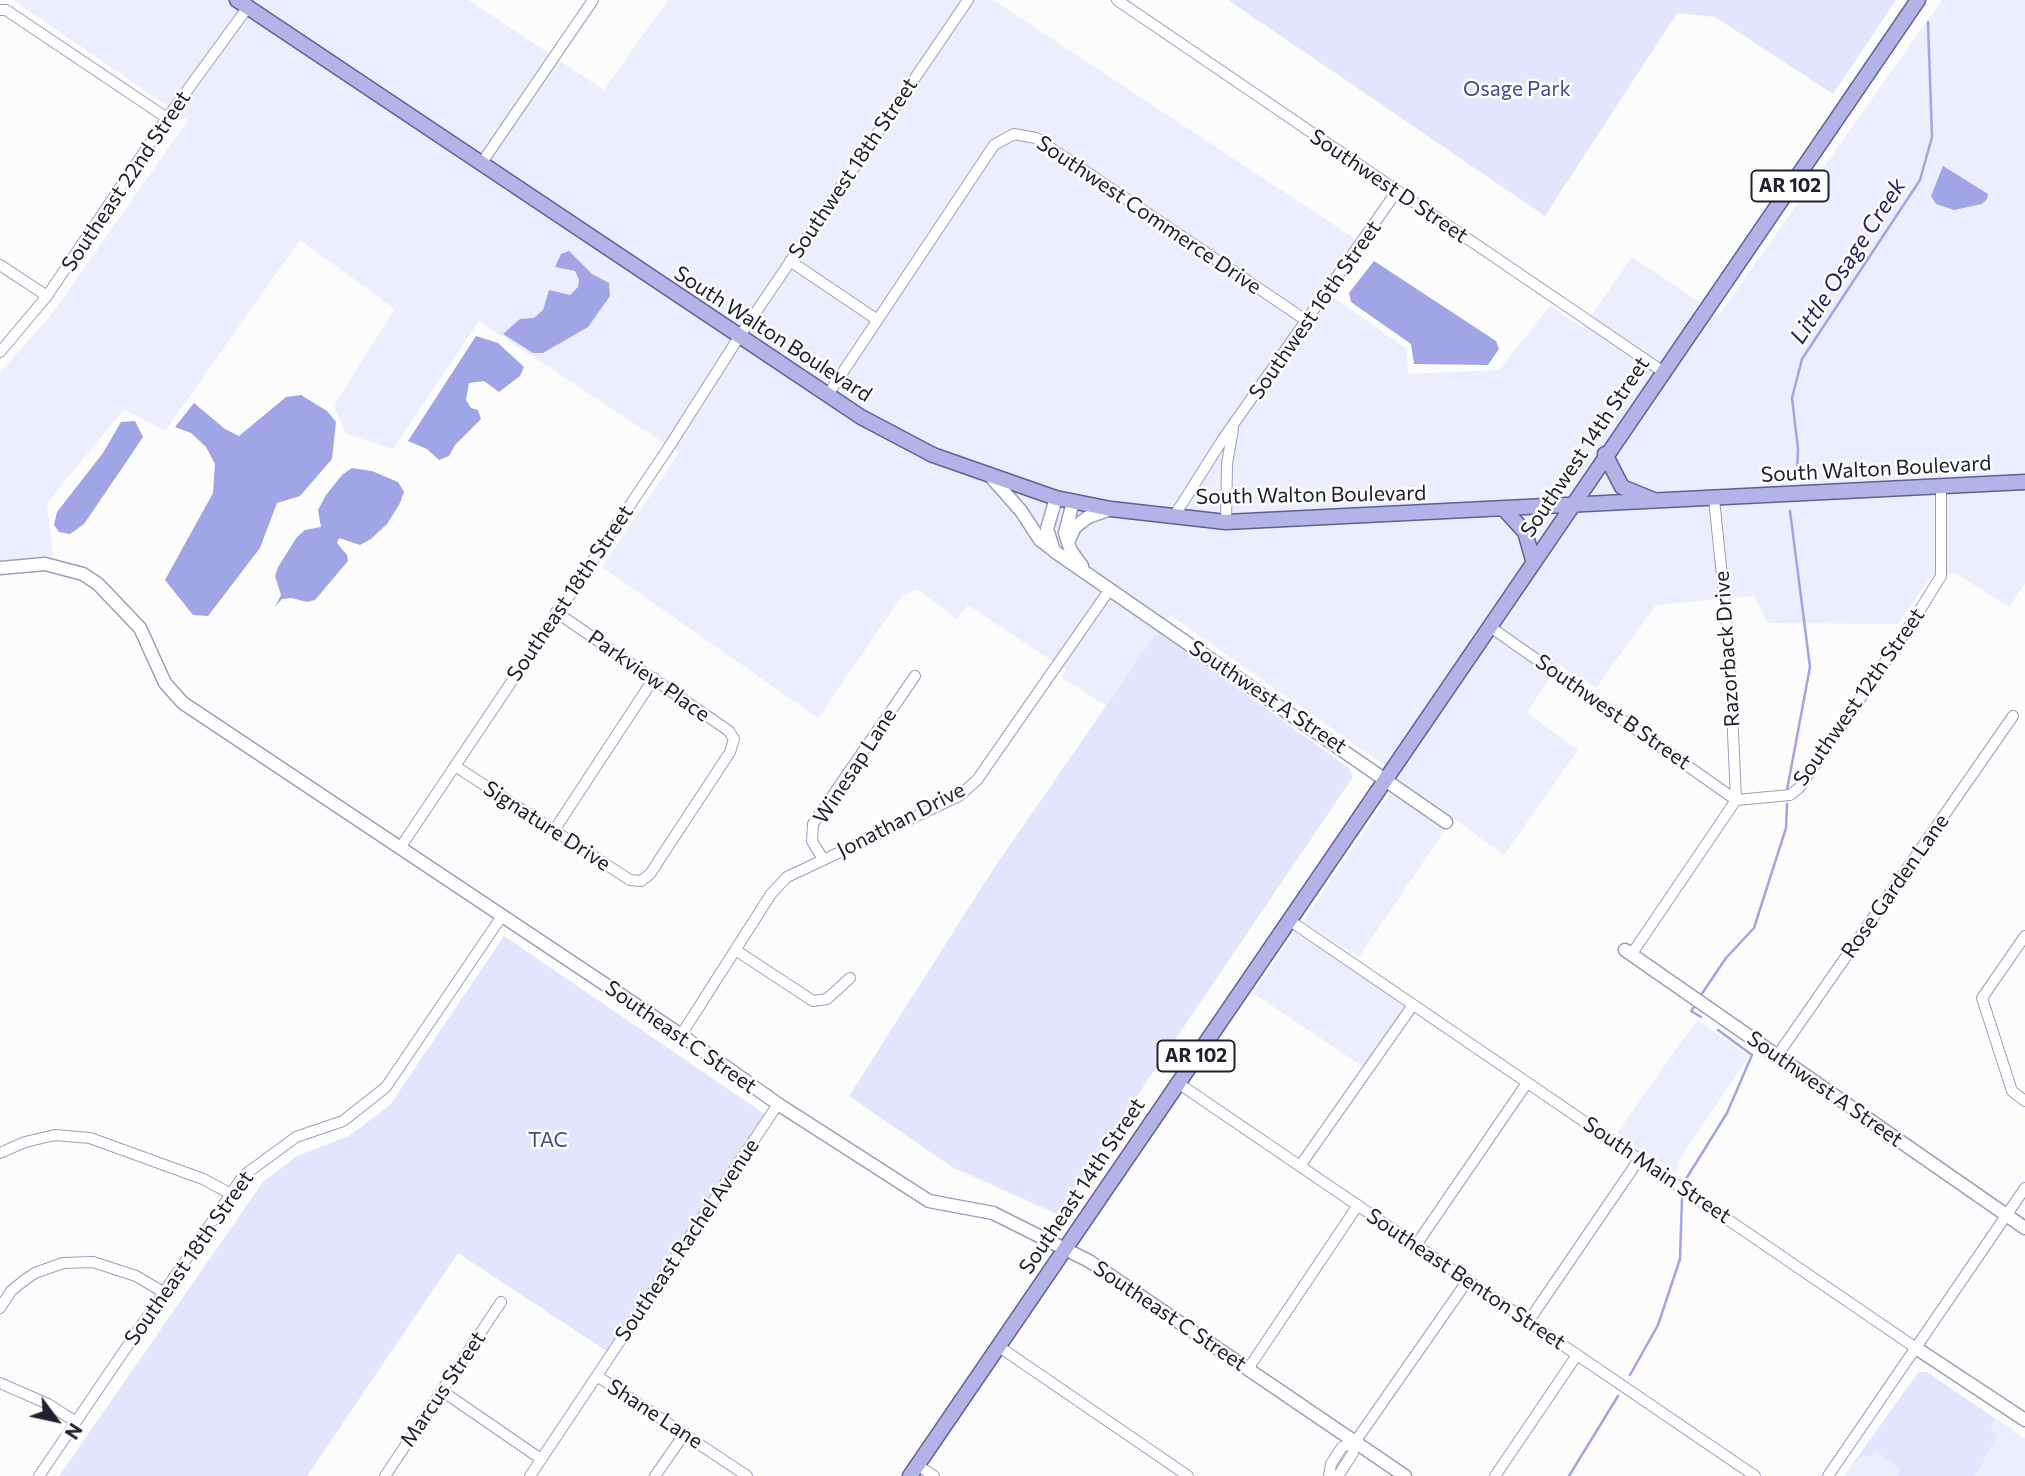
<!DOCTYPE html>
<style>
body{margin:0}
#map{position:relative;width:2025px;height:1476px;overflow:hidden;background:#fcfcfc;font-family:Commissioner,sans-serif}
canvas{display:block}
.north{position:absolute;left:21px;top:1385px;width:70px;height:70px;-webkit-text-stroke:5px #fff;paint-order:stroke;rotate:123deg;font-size:19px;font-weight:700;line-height:28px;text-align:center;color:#20212d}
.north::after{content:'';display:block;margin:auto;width:24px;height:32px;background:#20212d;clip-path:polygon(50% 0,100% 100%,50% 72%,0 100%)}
</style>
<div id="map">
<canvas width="2025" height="1476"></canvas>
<div class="north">N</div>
</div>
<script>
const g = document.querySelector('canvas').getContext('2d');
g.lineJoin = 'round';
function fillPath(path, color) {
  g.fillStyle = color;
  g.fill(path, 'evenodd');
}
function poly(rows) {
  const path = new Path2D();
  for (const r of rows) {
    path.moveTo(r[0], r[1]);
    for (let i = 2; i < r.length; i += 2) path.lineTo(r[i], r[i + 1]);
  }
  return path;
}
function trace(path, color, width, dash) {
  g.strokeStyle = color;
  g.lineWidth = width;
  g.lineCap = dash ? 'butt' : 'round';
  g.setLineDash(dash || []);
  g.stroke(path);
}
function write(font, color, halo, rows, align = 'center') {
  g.font = font + ' Commissioner,sans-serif';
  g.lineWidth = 5;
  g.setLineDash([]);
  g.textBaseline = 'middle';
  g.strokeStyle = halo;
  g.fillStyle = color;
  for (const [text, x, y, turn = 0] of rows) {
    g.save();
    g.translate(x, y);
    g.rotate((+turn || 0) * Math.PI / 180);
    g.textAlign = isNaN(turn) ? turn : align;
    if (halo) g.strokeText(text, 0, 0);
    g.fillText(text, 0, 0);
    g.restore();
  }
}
fillPath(poly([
 [13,0,468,0,604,90,668,0,993,0,1366,246,1330,295,1407,349,1408,374,1499,370,1550,306,1583,328,1632,257,1719,315,1942,0,2025,0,2025,583,2009,607,1955,573,1932,575,1898,624,1768,623,1754,596,1656,605,1596,688,1558,664,1527,713,1578,750,1504,855,1453,818,1359,957,1303,922,1401,777,1170,615,1106,706,1062,677,1066,670,968,605,957,619,917,589,902,596,818,718,602,567,679,453,479,321,393,449,346,434,334,405,395,309,300,240,165,431,124,409,47,503,53,558,0,562,0,373,54,311,188,120],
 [1295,932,1408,1007,1365,1068,1253,993],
 [1697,1020,1749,1056,1679,1160,1676,1173,1617,1133],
 [1918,1372,1926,1372,2025,1438,2025,1476,1844,1476]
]), '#ecedfe');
fillPath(poly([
 [1228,0,1896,0,1833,94,1715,17,1677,13,1545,216],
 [1158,631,1349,768,1353,777,1057,1214,952,1167,849,1096,994,868],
 [504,936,769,1117,611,1354,458,1253,307,1476,59,1476,263,1182,297,1156,349,1136,390,1105],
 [1919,1372,1927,1372,1994,1418,1991,1430,1998,1434,1978,1471,1972,1476,1898,1476,1900,1468,1876,1451,1872,1456,1859,1457,1844,1476]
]), '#e2e5fd');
fillPath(poly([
 [1943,166,1988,194,1987,199,1982,204,1954,210,1936,204,1931,196],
 [569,251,592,274,609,283,610,296,588,327,543,353,533,353,503,334,520,319,534,318,543,310,549,290,570,295,578,287,579,280,575,271,555,267,561,254],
 [1374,261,1496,341,1499,349,1488,365,1414,364,1411,344,1351,302,1349,293],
 [476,336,498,343,524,367,520,376,499,392,484,381,469,383,466,400,471,408,478,410,481,419,455,445,449,456,439,460,427,449,408,441],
 [301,395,327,411,336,422,332,459,300,496,277,503,260,548,208,616,193,615,165,580,213,493,215,464,206,447,191,433,175,427,194,403,225,429,239,436,286,397],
 [135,421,143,437,116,477,84,524,70,534,59,532,54,525,57,512,103,453,121,422],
 [352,468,372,471,398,482,404,492,399,505,387,524,371,539,360,545,339,538,337,543,347,555,348,561,315,600,307,602,292,598,282,599,275,607,281,595,275,576,278,567,297,537,305,530,321,527,318,510,326,495,342,475]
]), '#a1a4e5');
trace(poly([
 [1797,475,1798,449,1792,398,1802,359,1920,180,1932,137,1928,22],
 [1787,790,1810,667,1790,511],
 [1701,995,1726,958,1754,928,1786,828,1787,804],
 [1695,1006,1691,1011,1701,1017],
 [1686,1179,1727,1113,1752,1055,1718,1030],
 [1630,1375,1658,1325,1680,1259,1682,1197],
 [1569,1476,1618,1396]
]), '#a1a4e5', 2.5);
const minor = poly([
 [1117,0,1662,371],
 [0,10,6,10,167,118],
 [481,164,593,0],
 [790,261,876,319],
 [0,265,47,296],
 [0,352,47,296,167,118,248,7],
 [827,396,994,145,1014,134,1036,138,1307,321],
 [1714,499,1729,643,1736,800],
 [1173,518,1223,439,1397,191],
 [1226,522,1227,464,1233,429],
 [1489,626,1736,800],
 [455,766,630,880,641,881,650,874,730,752,734,739,729,731,556,612],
 [555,829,654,678],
 [400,848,667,450,739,337,968,0],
 [823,859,812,841,813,824,915,676],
 [1289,920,1916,1348],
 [2025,936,1982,998,2012,1091,2025,1101],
 [737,951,813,1001,827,999,850,978],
 [1631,955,1736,800,1790,795,1799,788,1915,618,1941,576,1941,486],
 [681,1035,771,894,787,877,959,796,977,780,1110,589],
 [1777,1056,2013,716],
 [1178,1083,1755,1476],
 [0,1153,25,1142,55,1135,90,1138,203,1179,231,1194],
 [1300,1166,1413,1005],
 [1416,1245,1527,1083],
 [0,1308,11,1291,22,1282,35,1273,63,1263,93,1262,136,1276,163,1292],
 [1528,1322,1640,1158],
 [998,1346,1188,1476],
 [1248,1369,1358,1205],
 [597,1376,747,1476],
 [0,1383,48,1404,76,1422],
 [442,1391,541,1459],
 [917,1465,934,1476],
 [39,1476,243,1176,296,1137,343,1121,386,1087,502,916],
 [385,1476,501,1302],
 [530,1476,778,1104],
 [655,1476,685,1433],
 [1329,1476,1331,1464,1342,1447,1355,1442],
 [1338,1476,1353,1453,1355,1442,1468,1280],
 [1495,1476,1577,1355],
 [1828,1476,2025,1188]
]);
const tertiary = poly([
 [992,478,1021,511,1040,540,1052,549],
 [1056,498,1047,529,1054,551,1446,822],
 [1073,502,1065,533,1071,551,1082,566],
 [1068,542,1075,527,1088,517,1111,509],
 [0,568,45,564,83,574,98,584,140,628,165,683,183,703,681,1035,778,1104,929,1201,993,1213,1089,1261,1405,1476],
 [1625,950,2025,1228],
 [1916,1348,2025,1420]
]);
const primary = poly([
 [237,0,861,417,933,455,1056,498,1111,509,1226,522,2025,482],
 [1605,454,1622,487,1654,500],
 [1504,509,1525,532,1533,560],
 [910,1476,1918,0]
]);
trace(minor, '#9c9ebd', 12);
trace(tertiary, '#9c9ebd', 15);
trace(primary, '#5f5f9c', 17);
trace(minor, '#fff', 10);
trace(tertiary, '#fff', 12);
trace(primary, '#b3b3e7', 14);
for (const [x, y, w] of [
 [1790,186,77],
 [1196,1056,77]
]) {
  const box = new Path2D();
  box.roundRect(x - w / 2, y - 15.5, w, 31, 5);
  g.fillStyle = '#fff';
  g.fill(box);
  trace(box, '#20212d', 2);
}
write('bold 19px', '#20212d', null, [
 ["AR 102",1790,186],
 ["AR 102",1196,1056]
]);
write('21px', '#4b4896', '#fff', [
 ["Osage Park",1517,89],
 ["TAC",548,1140]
]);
write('21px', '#20212d', '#fff', [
 ["Southwest 18th Street",853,168,-56],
 ["Southeast 22nd Street",126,181,-56],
 ["Southwest D Street",1389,186,34],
 ["Southwest Commerce Drive",1149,215,34],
 ["Southwest 16th Street",1315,310,-55],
 ["South Walton Boulevard",773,334,33],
 ["Southwest 14th Street",1585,447,-56],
 ["South Walton Boulevard",1876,469,-3],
 ["South Walton Boulevard",1311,495,-1],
 ["Southeast 18th Street",570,593,-56],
 ["Razorback Drive",1727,649,-94],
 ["Parkview Place",649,676,35],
 ["Southwest A Street",1268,697,34],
 ["Southwest 12th Street",1859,697,-55],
 ["Southwest B Street",1613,712,35],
 ["Winesap Lane",855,766,-57],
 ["Jonathan Drive",901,820,-27],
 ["Signature Drive",547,826,33],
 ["Rose Garden Lane",1895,886,-55],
 ["Southeast C Street",681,1037,35],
 ["Southwest A Street",1825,1089,35],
 ["South Main Street",1657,1170,34],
 ["Southeast 14th Street",1082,1186,-56],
 ["Southeast Rachel Avenue",687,1240,-56],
 ["Southeast 18th Street",189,1258,-55],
 ["Southeast Benton Street",1466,1279,34],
 ["Southeast C Street",1170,1316,34],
 ["Marcus Street",443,1389,-56],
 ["Shane Lane",655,1414,33]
]);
write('italic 23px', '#29206a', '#fff', [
 ["Little Osage Creek",1848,261,-57]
]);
</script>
